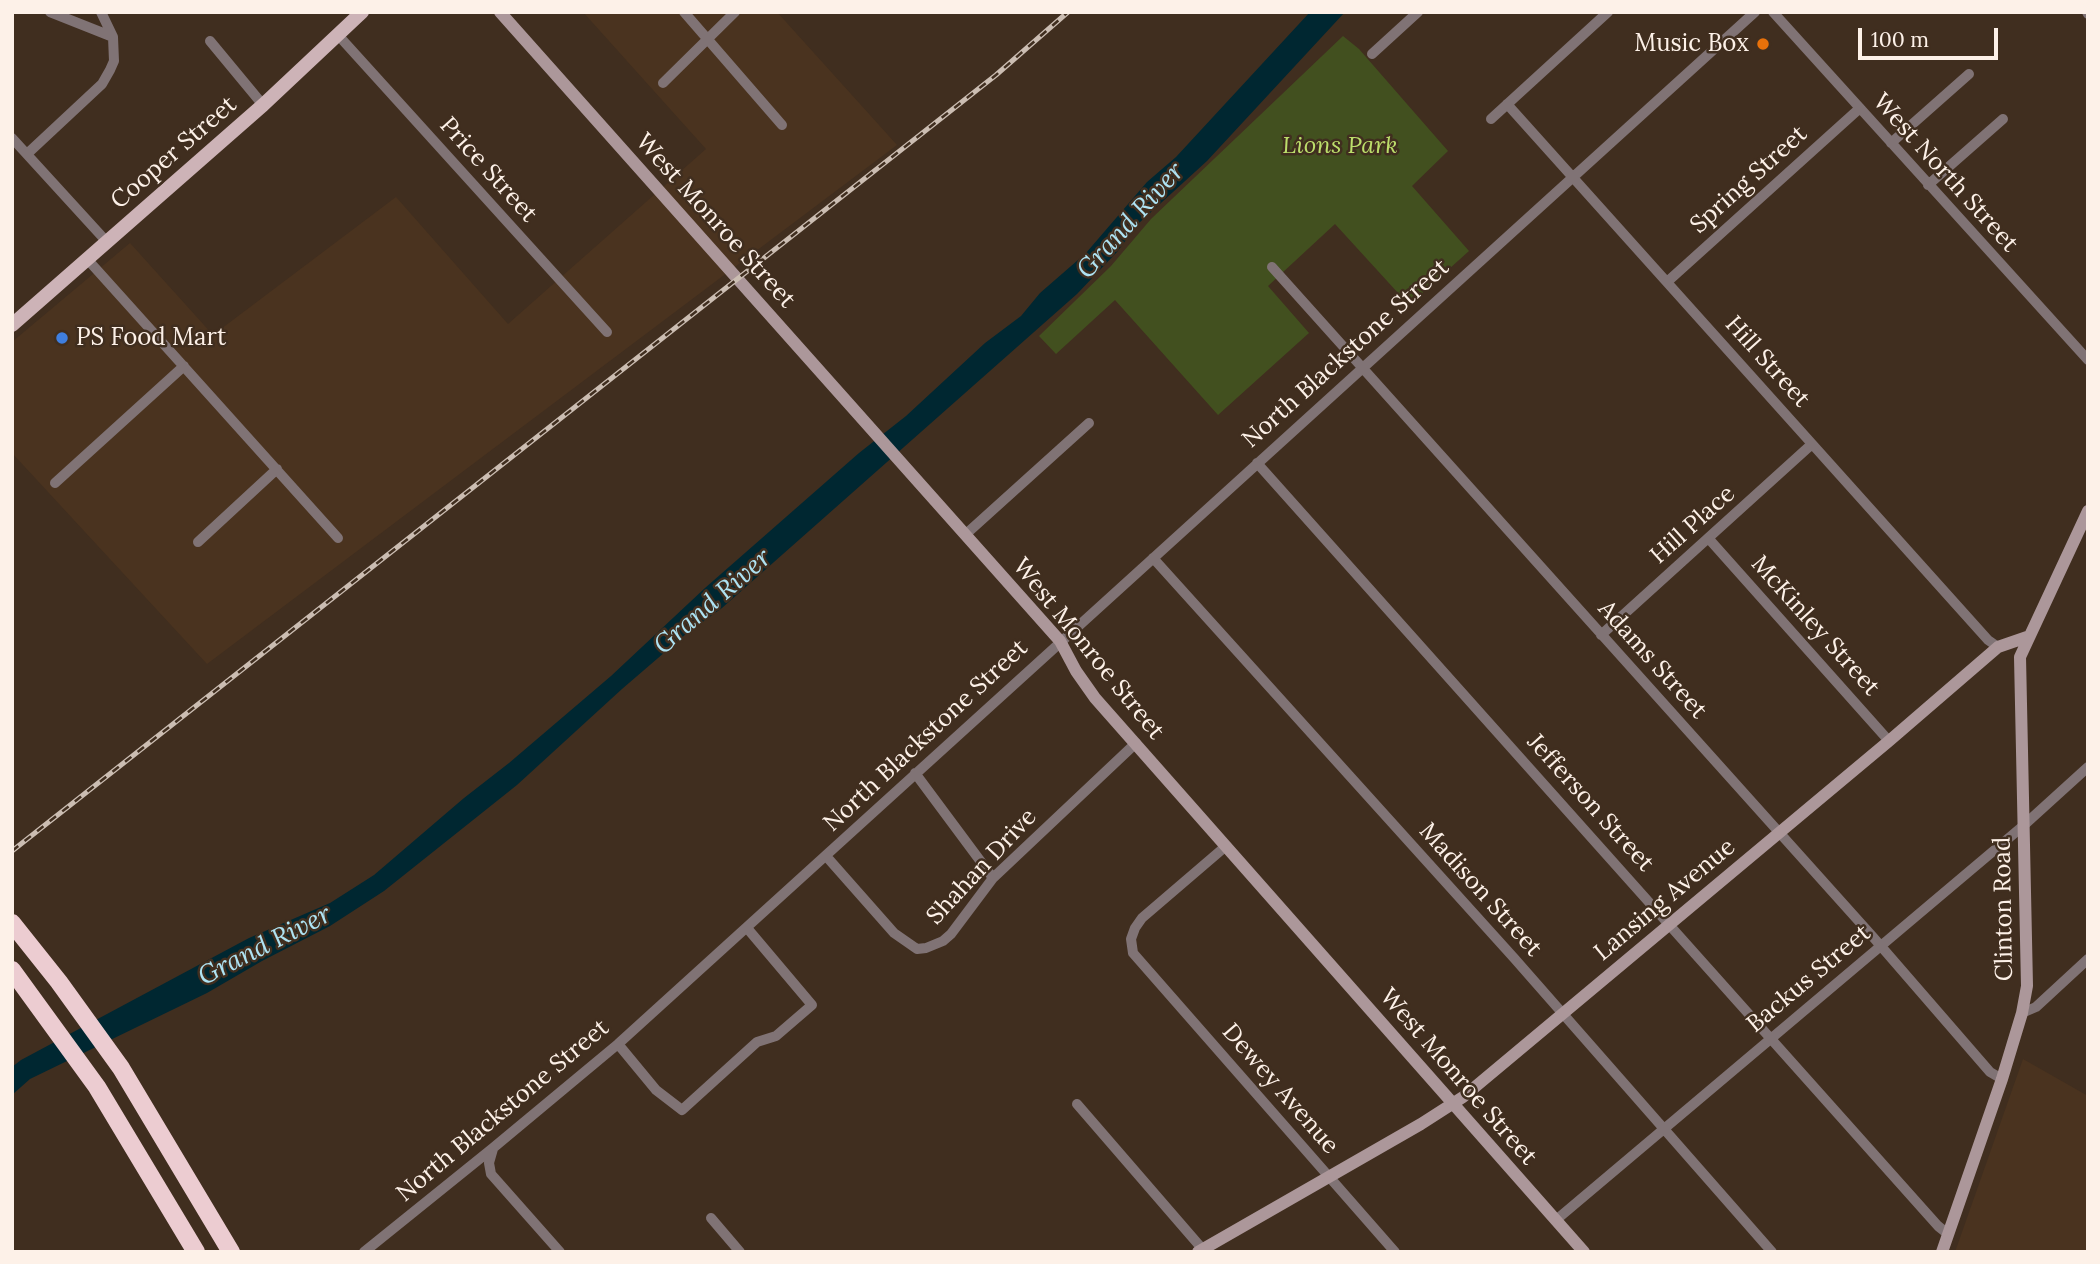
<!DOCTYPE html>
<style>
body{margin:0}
#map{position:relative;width:2100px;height:1264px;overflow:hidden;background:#402e1f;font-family:Lora,serif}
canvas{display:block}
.frame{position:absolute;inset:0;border:14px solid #fdf1e8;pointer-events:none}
.scale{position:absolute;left:1858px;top:28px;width:140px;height:32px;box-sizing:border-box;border:4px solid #fdf1e8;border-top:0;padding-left:9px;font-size:21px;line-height:24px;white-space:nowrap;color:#fdf1e8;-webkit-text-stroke:5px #402e1f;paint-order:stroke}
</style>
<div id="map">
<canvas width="2100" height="1264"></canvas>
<div class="frame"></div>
<div class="scale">100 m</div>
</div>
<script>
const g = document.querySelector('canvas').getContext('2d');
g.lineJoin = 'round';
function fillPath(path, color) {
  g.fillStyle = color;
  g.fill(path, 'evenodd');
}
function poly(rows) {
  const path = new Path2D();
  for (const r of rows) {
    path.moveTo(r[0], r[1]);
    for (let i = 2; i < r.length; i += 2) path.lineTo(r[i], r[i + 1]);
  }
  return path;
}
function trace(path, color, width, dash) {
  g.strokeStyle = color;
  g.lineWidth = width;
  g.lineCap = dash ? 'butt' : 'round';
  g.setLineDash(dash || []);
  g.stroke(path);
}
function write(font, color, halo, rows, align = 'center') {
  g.font = font + ' Lora,serif';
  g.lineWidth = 5;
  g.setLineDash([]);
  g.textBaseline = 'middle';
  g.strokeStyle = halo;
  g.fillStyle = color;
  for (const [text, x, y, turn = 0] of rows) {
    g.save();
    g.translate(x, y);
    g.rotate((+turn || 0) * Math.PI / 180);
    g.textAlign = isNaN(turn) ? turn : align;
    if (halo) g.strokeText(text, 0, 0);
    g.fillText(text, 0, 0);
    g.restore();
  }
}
fillPath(poly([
 [583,12,777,12,897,145,207,664,12,453,12,342,130,243,213,335,396,197,508,324,706,149],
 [2023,1059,2088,1096,2088,1252,1955,1252]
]), '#4a331f');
fillPath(poly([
 [1343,36,1359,49,1448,151,1412,186,1469,251,1409,305,1335,224,1268,286,1309,333,1218,415,1115,300,1056,354,1039,336,1111,266,1151,219]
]), '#42501f');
fillPath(poly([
 [1310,12,1345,12,1207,161,1139,223,1117,252,1077,294,722,608,686,634,622,689,517,785,384,891,330,926,262,961,207,993,30,1079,12,1095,12,1067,21,1060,249,938,330,903,374,875,464,798,509,763,611,676,705,588,859,453,906,416,985,343,1021,316,1040,293,1086,253,1147,182,1176,157]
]), '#002731');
trace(poly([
 [50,12,113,37],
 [684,12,782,125],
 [1773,12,2088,360],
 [2087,12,2088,14],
 [338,35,607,332],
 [210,41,263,105],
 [1372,54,1418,12],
 [663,83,735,12],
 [1507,104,1988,640,1998,647],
 [1491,119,1608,12],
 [12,138,107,242],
 [1891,143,1969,74],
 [27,154,102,84,110,70,114,61,113,37,101,12],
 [1928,185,2003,119],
 [88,260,338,538],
 [1272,267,1873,937,1990,1072,2002,1079],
 [1667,282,1860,108],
 [1257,463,1938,1226,1948,1234],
 [55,483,184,366],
 [966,534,1089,423],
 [1709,539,1889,741],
 [198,542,277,469],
 [1153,558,1514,958,1772,1252],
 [1601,635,1812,444],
 [915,773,993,878],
 [1226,846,1142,918,1135,928,1131,939,1133,953,1395,1252],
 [826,856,894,933,917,949,926,948,943,941,951,934,993,878,1136,743],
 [2022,1013,2036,1007,2088,959],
 [618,1044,656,1090,682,1110,757,1042,776,1036,812,1005,747,928],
 [1077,1104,1205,1252],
 [493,1149,489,1163,491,1174,560,1252],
 [711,1218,740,1252],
 [1556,1220,2023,826,2088,767],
 [364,1252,493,1148,618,1044,1755,12]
]), '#807375', 10);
trace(poly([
 [500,12,1060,641,1076,671,1095,698,1584,1252],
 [1198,1252,1421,1124,1463,1097,1889,741,1998,647,2027,637],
 [1942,1252,2002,1079,2022,1013,2027,986,2020,657,2088,511]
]), '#ac979a', 12);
trace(poly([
 [12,325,263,105,362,12]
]), '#cdb3b7', 14);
trace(poly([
 [12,923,59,982,121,1068,231,1252],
 [12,970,97,1087,196,1252]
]), '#ecccd1', 18);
const rail = poly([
 [12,851,996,75,1068,12]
]);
trace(rail, '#cbbdb2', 5);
trace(rail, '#402e1f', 2.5, [8]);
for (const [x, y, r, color] of [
 [1763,44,7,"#e8710a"],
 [62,338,7,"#3f7fe0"]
]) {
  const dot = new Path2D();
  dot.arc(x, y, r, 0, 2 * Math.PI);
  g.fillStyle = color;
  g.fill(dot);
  trace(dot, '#402e1f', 2.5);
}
write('24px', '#fdf1e8', '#402e1f', [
 ["Music Box",1749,44],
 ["PS Food Mart",76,338,"left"]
], 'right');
write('italic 24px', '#bcde6b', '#402e1f', [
 ["Lions Park",1340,146]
]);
write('24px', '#fdf1e8', '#402e1f', [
 ["Cooper Street",174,153,-41],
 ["Price Street",488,170,48],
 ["West North Street",1945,173,48],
 ["Spring Street",1749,180,-42],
 ["West Monroe Street",715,221,48],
 ["North Blackstone Street",1346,354,-42],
 ["Hill Street",1767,362,48],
 ["Hill Place",1693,525,-42],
 ["McKinley Street",1815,626,48],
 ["West Monroe Street",1088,649,51],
 ["Adams Street",1652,660,48],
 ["North Blackstone Street",926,736,-43],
 ["Jefferson Street",1590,803,48],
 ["Shahan Drive",982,867,-47],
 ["Madison Street",1480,890,48],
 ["Lansing Avenue",1665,900,-40],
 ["Clinton Road",2004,909,-91],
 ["Backus Street",1809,979,-40],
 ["West Monroe Street",1458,1077,49],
 ["Dewey Avenue",1280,1089,49],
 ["North Blackstone Street",503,1111,-40]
]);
write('italic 26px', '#aee3f3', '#402e1f', [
 ["Grand River",1131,221,-48],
 ["Grand River",713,602,-41],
 ["Grand River",265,946,-27]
]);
</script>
